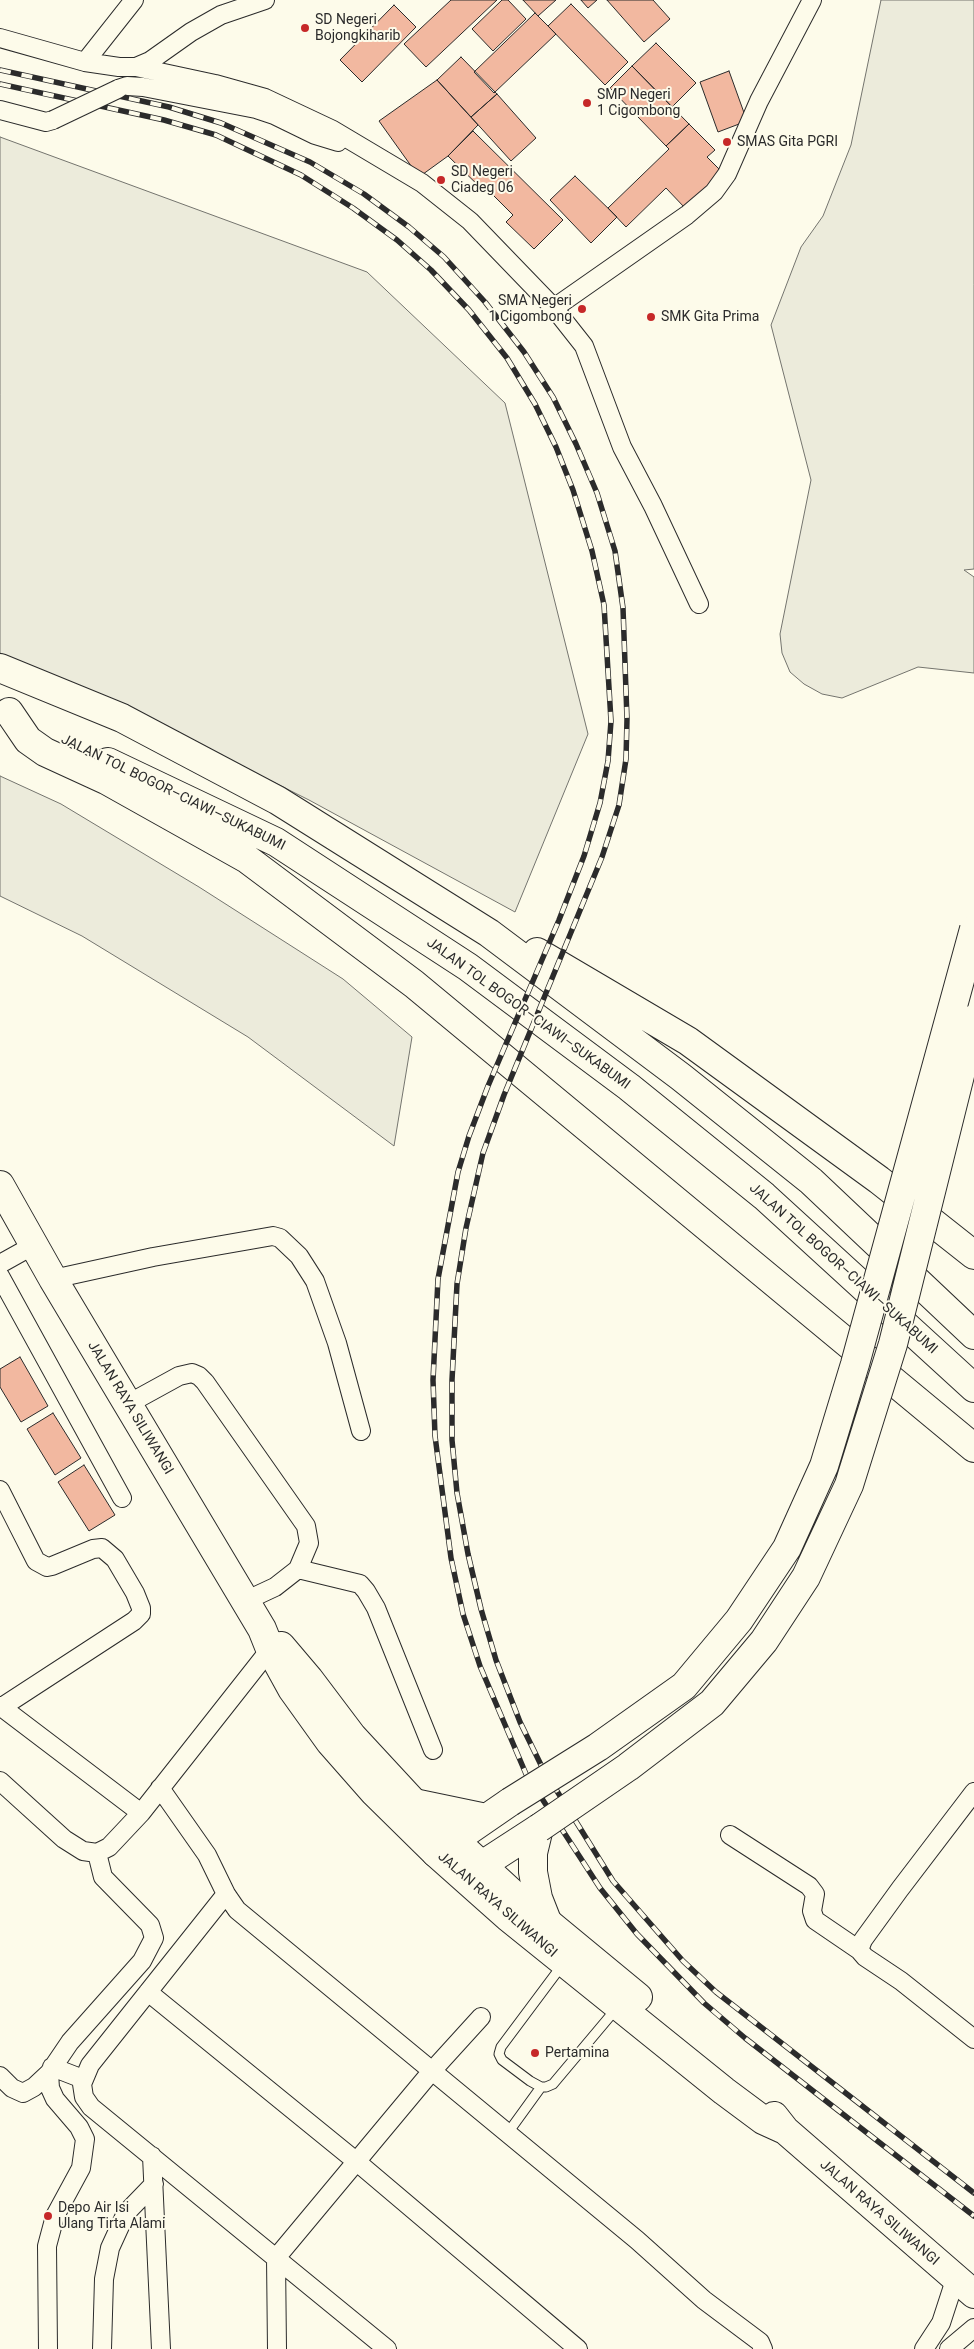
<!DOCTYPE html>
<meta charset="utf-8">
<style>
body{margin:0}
canvas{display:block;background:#fdfbea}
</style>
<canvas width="974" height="2349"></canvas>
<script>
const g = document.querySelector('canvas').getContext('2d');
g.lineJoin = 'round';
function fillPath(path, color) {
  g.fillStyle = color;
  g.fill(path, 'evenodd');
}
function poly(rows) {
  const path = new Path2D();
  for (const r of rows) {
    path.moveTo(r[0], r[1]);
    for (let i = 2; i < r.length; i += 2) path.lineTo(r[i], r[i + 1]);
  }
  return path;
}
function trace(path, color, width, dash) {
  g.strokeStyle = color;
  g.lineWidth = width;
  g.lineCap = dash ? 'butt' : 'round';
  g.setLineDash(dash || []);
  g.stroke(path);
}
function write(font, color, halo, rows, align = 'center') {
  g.font = font + ' Roboto,sans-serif';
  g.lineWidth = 4;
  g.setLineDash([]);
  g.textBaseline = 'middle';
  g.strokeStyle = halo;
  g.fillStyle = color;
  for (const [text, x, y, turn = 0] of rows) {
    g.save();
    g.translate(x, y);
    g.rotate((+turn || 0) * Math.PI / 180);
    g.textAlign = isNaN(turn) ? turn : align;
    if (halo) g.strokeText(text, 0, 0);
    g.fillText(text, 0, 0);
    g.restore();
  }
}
const green = poly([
 [881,0,974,0,974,569,964,570,974,577,974,673,918,667,842,698,822,694,804,684,790,672,782,653,780,634,811,480,771,325,801,247,823,216,851,145,881,0],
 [0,137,367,272,505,403,588,734,515,912,309,800,141,716,0,653,0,137],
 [0,776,61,804,199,887,343,979,412,1037,394,1146,248,1037,82,936,0,896,0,776]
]);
fillPath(green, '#ecebdb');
trace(green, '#74746e', 1);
const building = poly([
 [451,0,497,0,426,67,404,44,451,0],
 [502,0,508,0,526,19,493,51,472,29,502,0],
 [523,0,556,0,538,16,523,0],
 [581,0,597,0,588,8,581,0],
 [607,0,653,0,670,19,644,42,607,0],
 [571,4,628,62,605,85,548,26,571,4],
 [394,5,416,27,362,82,340,60,394,5],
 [535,13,556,34,494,93,474,72,535,13],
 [656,43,696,83,672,107,632,66,656,43],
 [461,57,497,94,471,117,437,80,461,57],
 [632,66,689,124,666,146,610,88,632,66],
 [729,71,747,121,718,132,700,82,729,71],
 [437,80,478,125,448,156,419,177,379,121,437,80],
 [497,94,536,138,511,161,471,117,497,94],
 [689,124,715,150,707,157,722,172,685,208,666,188,626,227,608,208,669,149,666,146,689,124],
 [473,131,563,220,534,249,506,222,513,215,488,190,485,192,448,156,473,131],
 [575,176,617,217,591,243,550,200,575,176],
 [20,1357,48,1406,21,1422,0,1387,0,1369,20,1357],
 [53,1413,81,1458,55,1475,27,1429,53,1413],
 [84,1465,115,1515,89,1531,58,1482,84,1465]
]);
fillPath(building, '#f2b8a0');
trace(building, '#2b2b2b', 1);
const service = poly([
 [563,1964,501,2047,499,2054,502,2060,530,2081,541,2087,546,2087,553,2084,616,2009],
 [507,2134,541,2087]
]);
const minor = poly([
 [0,38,85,62,119,67,136,67,150,61,191,32,221,15,265,0],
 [85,62,134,0],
 [136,67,215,84,265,98,333,130,422,183,470,221,554,308,584,346,622,447,653,506,699,604],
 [118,89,127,86,143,87,256,109,274,115,315,135,338,142],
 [0,110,46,122,53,120],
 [554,308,687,215,714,192,727,174,759,101,812,0],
 [0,1264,34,1245],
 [0,1276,122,1498],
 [53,1279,153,1257,273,1236,280,1238,299,1256,315,1281,337,1343,361,1431],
 [128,1404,179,1376,192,1373,199,1376,205,1382,306,1526,309,1543,298,1569,275,1587,245,1601],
 [0,1490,36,1561,47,1567,52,1566,93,1549,102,1548,115,1559,135,1593,141,1608,141,1614,134,1621,2,1707],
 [298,1569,360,1584,366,1591,376,1608,433,1750],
 [0,1706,141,1813],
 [0,1781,64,1839,83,1851,97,1853,109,1847,141,1813,275,1643],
 [160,1788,207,1855,226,1894,237,1910,637,2240,704,2300,760,2342,763,2349],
 [974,1792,900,1889,863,1940,859,1950,865,1957,901,1981,974,2039],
 [730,1835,809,1886,815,1894,812,1911,815,1920,859,1950],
 [226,1894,90,2065,82,2084,84,2097,91,2107,387,2349],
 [148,1992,357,2162,578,2349],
 [52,2067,83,2079],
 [0,2076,12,2088,23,2093,34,2087,49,2073],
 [152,2156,161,2349],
 [48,2349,47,2246,55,2216,81,2168,85,2139,79,2127,55,2099,50,2088,49,2073,70,2042,142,1961,154,1938,150,1925,103,1877,97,1853],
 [102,2349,104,2279,110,2248,126,2213,154,2184],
 [277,2349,276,2258,431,2072,481,2017],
 [924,2349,941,2323,955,2280],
 [949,2349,974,2328]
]);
const trunk = poly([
 [0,1185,53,1279,262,1629,270,1649,292,1689,330,1742,374,1792,436,1853,508,1917,724,2091,763,2120,785,2130],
 [281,1646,309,1679,352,1736,414,1803,512,1893,638,1997],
 [774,2116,785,2130,974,2294]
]);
const motorway = poly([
 [0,668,122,718,277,800,489,933,681,1077,811,1181,974,1335],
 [9,712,28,740,45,752,106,780,247,859,414,984,974,1448],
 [108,762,276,842,468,967,629,1087,764,1196,974,1388],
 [537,952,688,1041,879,1180,974,1255],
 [414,1803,486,1818],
 [539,1828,533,1853,533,1872,538,1898,547,1921],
 [436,1853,510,1802],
 [467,1879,482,1865,539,1828]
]);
trace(service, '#2b2b2b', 11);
trace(minor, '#2b2b2b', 20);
trace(trunk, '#2b2b2b', 30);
trace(motorway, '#2b2b2b', 30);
trace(service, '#fdfbea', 9);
trace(minor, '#fdfbea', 18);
trace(trunk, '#fdfbea', 28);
trace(motorway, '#fdfbea', 28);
const rail = poly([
 [0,70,169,107,221,123,310,162,364,194,409,227,444,257,485,302,524,352,553,397,576,444,597,493,615,551,623,608,627,719,626,759,619,805,602,857,504,1095,483,1153,466,1228,457,1284,452,1380,452,1440,457,1493,468,1554,481,1609,496,1660,520,1722,542,1767,613,1881,683,1961,716,1992,974,2193],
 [0,84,164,120,216,135,301,175,353,208,397,240,431,270,469,310,507,358,535,404,556,447,573,490,592,551,604,605,611,721,608,761,600,803,584,856,559,920,488,1086,469,1136,458,1172,438,1279,433,1380,435,1436,451,1558,463,1614,480,1666,526,1774,600,1888,637,1934,704,2003,745,2038,974,2216]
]);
trace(rail, '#2b2b2b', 5.5);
trace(rail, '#fdfbea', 4, [11]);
const minorBridge = poly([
 [53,120,118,89]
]);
const motorwayBridge = poly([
 [510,1802,598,1747,684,1686,739,1620,787,1548,824,1466,855,1364,974,929],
 [539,1828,628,1767,712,1703,764,1641,806,1577,849,1485,893,1344,974,1019]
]);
trace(minorBridge, '#2b2b2b', 20, []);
trace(motorwayBridge, '#2b2b2b', 30, []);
trace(minorBridge, '#fdfbea', 18);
trace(motorwayBridge, '#fdfbea', 28);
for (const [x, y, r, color] of [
 [305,28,5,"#c62828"],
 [587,103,5,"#c62828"],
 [727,142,5,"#c62828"],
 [441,180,5,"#c62828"],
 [582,309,5,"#c62828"],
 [651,317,5,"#c62828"],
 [535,2053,5,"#c62828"],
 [48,2216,5,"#c62828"]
]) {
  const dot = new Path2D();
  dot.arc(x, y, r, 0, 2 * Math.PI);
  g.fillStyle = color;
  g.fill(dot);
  trace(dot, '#fdfbea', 2);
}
write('14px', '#2b2b2b', '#fdfbea', [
 ["SD Negeri",315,20],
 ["Bojongkiharib",315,36],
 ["SMP Negeri",597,95],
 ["1 Cigombong",597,111],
 ["SMAS Gita PGRI",737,142],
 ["SD Negeri",451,172],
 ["Ciadeg 06",451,188],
 ["SMA Negeri",572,301,"right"],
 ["1 Cigombong",572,317,"right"],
 ["SMK Gita Prima",661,317],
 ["Pertamina",545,2053],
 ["Depo Air Isi",58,2208],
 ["Ulang Tirta Alami",58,2224]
], 'left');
write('14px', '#2b2b2b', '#fdfbea', [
 ["JALAN TOL BOGOR–CIAWI–SUKABUMI",173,793,26],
 ["JALAN TOL BOGOR–CIAWI–SUKABUMI",528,1014,36],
 ["JALAN TOL BOGOR–CIAWI–SUKABUMI",843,1269,42],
 ["JALAN RAYA SILIWANGI",130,1408,59],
 ["JALAN RAYA SILIWANGI",497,1905,41],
 ["JALAN RAYA SILIWANGI",879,2213,41]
]);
</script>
